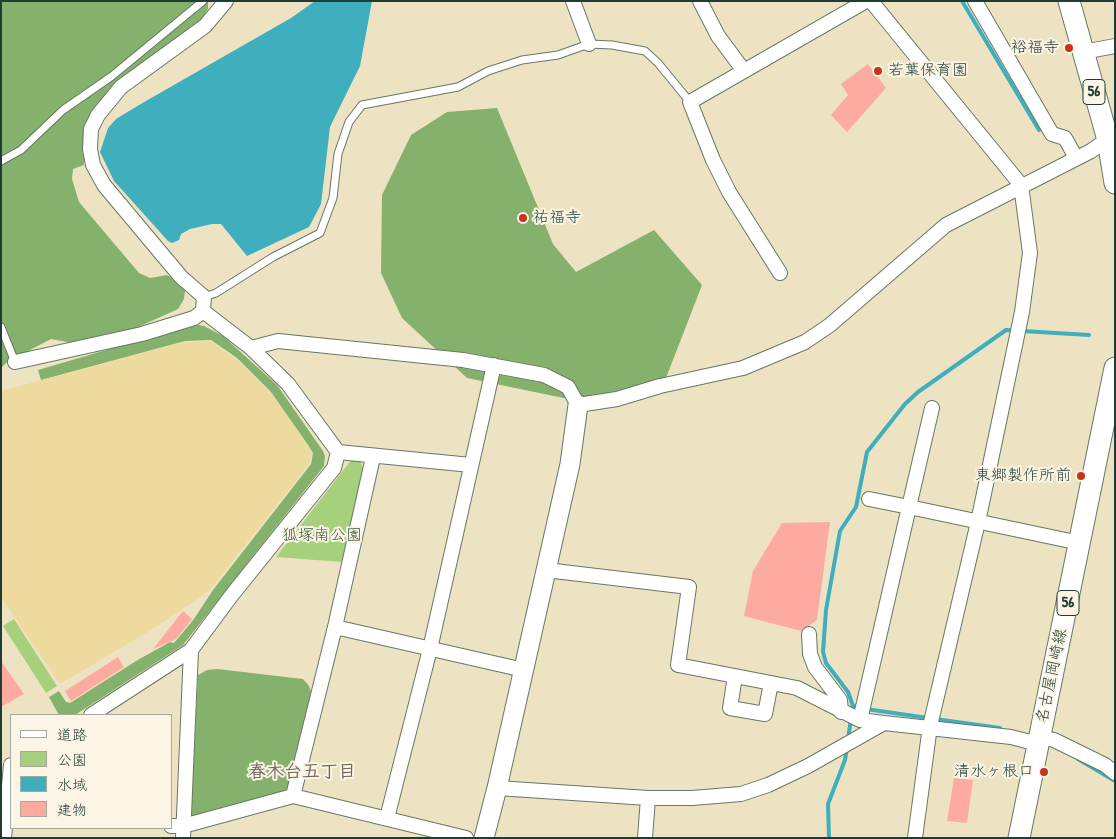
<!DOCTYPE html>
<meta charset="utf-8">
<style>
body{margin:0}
#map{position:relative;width:1116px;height:839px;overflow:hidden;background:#ede3c2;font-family:"Patrick Hand","Klee One",sans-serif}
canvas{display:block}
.frame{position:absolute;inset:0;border:2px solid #1f3d34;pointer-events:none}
.legend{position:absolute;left:10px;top:714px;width:162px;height:115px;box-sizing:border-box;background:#fcf5e5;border:1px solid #a4ab9e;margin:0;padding:6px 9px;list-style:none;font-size:15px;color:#1f3d34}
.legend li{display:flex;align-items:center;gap:10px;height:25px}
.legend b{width:25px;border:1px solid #a4ab9e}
</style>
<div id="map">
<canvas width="1116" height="839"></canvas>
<div class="frame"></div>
<ul class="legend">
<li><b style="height:6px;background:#fff"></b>道路</li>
<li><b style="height:14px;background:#a6d07c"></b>公園</li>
<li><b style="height:14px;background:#3faebd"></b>水域</li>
<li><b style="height:14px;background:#fdaba0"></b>建物</li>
</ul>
</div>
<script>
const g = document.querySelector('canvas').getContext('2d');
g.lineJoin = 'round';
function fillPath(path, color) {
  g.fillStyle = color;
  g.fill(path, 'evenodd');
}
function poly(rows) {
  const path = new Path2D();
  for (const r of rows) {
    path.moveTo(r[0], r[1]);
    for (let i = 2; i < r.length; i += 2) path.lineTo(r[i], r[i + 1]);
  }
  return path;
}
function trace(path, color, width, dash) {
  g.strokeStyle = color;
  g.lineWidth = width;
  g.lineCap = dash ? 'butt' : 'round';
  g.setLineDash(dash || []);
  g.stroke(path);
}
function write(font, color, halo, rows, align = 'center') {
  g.font = font + ' "Patrick Hand","Klee One",sans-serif';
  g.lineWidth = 4;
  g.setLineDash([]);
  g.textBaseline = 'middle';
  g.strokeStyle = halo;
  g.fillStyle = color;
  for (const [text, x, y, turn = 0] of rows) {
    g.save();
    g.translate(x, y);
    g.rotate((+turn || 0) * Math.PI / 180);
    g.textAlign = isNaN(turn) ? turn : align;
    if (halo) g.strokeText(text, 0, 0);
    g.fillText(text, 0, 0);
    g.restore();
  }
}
fillPath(poly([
 [352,459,360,460,363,469,342,562,276,557],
 [14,619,57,686,46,693,3,626]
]), '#a6d07c');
fillPath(poly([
 [1,1,208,1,208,9,194,29,92,116,84,131,84,165,73,169,72,179,79,202,139,273,150,278,167,275,177,281,185,291,184,299,178,309,127,332,78,344,51,339,7,362,1,368],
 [497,108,553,244,576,272,654,230,702,285,666,378,634,391,578,401,467,378,402,318,381,273,382,195,411,135,447,112],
 [195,324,204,326,223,336,277,385,323,451,325,456,324,466,183,645,75,715,59,715,49,697,59,691,66,702,70,703,136,661,170,642,174,643,194,619,213,590,311,464,313,453,308,445,271,392,237,358,211,340,185,341,41,380,38,370],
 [217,669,303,679,309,686,312,695,289,787,284,792,196,817,191,816,191,809,198,675,207,670]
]), '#84b26c');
fillPath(poly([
 [210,341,237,360,273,396,307,444,312,454,310,463,209,591,156,627,60,684,1,597,1,391,185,342]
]), '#eeda9e');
fillPath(poly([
 [315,1,372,1,360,66,330,127,321,204,309,227,247,256,221,224,212,224,190,229,181,234,179,240,172,243,168,241,114,181,100,152,108,128,116,119,139,105,291,18]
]), '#3faebd');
trace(poly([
 [962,1,1039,130],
 [859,707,853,706,848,692,826,663,823,652,826,610,840,531,856,507,867,452,905,404,918,392,1006,330,1089,335],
 [866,709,928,718],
 [935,719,1000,728],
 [848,739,851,719],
 [1078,759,1115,781],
 [829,838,828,804,845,760,847,748]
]), '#3faebd', 4);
fillPath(poly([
 [868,64,886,88,847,132,831,115,848,95,841,84],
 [830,522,817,620,801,631,744,616,753,571,782,523],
 [183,611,192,619,176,639,153,649],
 [118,657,124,667,71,701,65,691],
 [1,661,24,694,1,707],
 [954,778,973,780,967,823,947,821]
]), '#fdaba0');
const lane = poly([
 [1,161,21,150,63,110,112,76,203,1],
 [204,297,216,293,273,257,320,233,333,198,338,154,349,122,362,105,458,87,488,71,522,60,558,55,589,44,612,45,645,51,658,63,690,102],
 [1,327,15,362]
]);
const street = poly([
 [573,1,589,44],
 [700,1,718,36,744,71],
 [871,1,1021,185,1030,253,1022,312,978,522,930,726,915,838],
 [975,1,1052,134,1065,138,1076,158],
 [1083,52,1115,46],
 [780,273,729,192,713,160,690,102,866,1],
 [203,311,251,348,288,384,338,452],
 [251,348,278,341,463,360,544,375,568,387,578,405,617,399,660,386,743,368,805,342,830,325,946,225,1091,151,1112,136],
 [15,362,142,334,194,318,203,311,204,297,181,277,104,185,93,165,90,149,91,129,98,115,121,87,205,26,226,1],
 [338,452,471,465],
 [869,499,909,507,932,408],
 [335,627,524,670],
 [809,634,810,654,815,667,840,700,841,712],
 [735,676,730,708,765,714,771,683],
 [91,715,191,650,231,596,334,468,338,452],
 [860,720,909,507,1080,543],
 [884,723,1011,737,1038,744],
 [1040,737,1054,740,1105,765,1115,773],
 [497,788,648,798,692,798,741,794,768,785,808,766,884,723,860,720,797,688,678,665,689,587,546,570],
 [293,796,335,627,373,457],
 [387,818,430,649,494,365],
 [171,826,183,826,293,796,466,838],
 [4,838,11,765],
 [183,838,191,650],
 [645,838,648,798]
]);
const secondary = poly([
 [484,838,497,788,570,464,578,405]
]);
const primary = poly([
 [1069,1,1108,140,1115,183],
 [1019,838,1115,368]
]);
trace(lane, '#677766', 9);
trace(street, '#677766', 16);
trace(secondary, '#677766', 21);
trace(primary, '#677766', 23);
trace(lane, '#fff', 7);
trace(street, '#fff', 14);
trace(secondary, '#fff', 19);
trace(primary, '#fff', 21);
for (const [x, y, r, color] of [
 [1069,48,5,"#c8321e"],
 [878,71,5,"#c8321e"],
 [523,218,5,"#c8321e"],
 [1081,476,5,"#c8321e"],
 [1044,772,5,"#c8321e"]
]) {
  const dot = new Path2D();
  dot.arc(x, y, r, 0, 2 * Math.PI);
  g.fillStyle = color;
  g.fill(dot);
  trace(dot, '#fcf5e5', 2);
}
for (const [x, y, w] of [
 [1094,92,22],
 [1068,603,22]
]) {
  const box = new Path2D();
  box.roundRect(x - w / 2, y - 12.5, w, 25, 4);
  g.fillStyle = '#fcf5e5';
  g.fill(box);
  trace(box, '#1f3d34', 1);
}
write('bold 15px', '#1f3d34', null, [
 ["56",1094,92],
 ["56",1068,603]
]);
write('16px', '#1f3d34', '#fcf5e5', [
 ["裕福寺",1059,48],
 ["若葉保育園",888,71,"left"],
 ["祐福寺",533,218,"left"],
 ["東郷製作所前",1071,476],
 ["清水ヶ根口",1034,772]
], 'right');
write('16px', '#3a5a42', '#fcf5e5', [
 ["狐塚南公園",322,536]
]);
write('16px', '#1f3d34', '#fcf5e5', [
 ["名古屋岡崎線",1052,676,-78]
]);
write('bold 18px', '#6d645a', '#fcf5e5', [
 ["春木台五丁目",302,772]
]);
</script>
